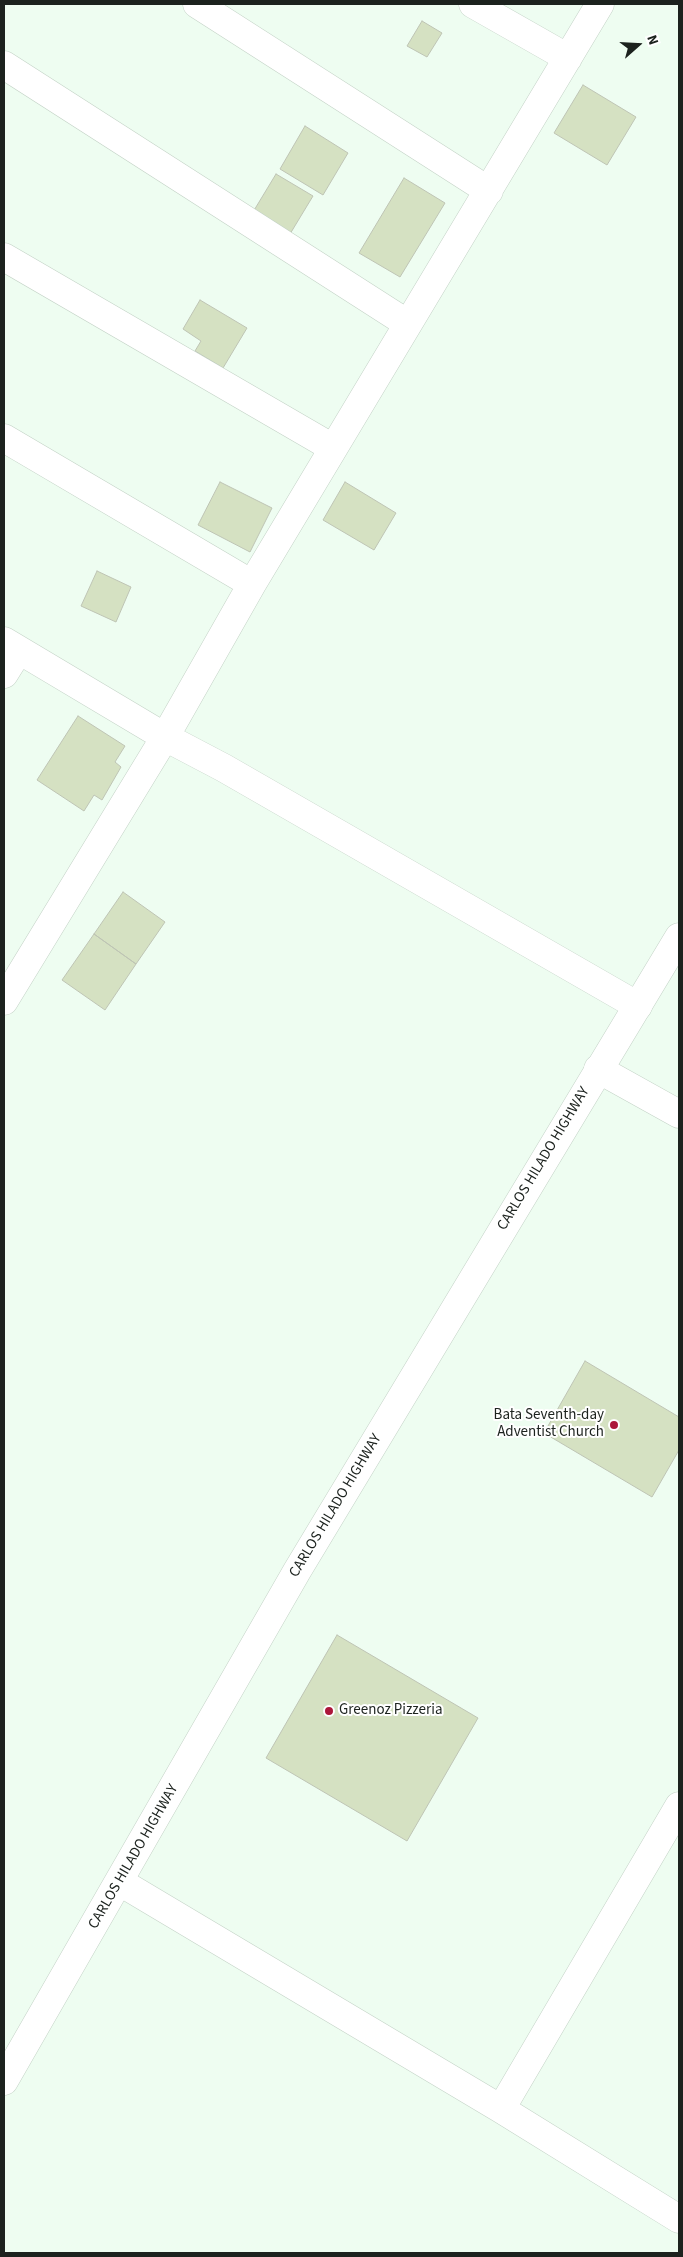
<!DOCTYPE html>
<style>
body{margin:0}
#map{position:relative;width:683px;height:2257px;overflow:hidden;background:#eefdf1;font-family:"Source Sans 3",sans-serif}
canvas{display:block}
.frame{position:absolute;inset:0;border:5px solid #1c221e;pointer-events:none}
.north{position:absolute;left:613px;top:20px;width:50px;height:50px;-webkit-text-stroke:4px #fff;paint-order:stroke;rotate:71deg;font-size:14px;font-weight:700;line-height:20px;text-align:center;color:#1c221e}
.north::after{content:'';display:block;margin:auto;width:18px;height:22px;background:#1c221e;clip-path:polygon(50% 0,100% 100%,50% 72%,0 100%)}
</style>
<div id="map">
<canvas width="683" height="2257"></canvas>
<div class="frame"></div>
<div class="north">N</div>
</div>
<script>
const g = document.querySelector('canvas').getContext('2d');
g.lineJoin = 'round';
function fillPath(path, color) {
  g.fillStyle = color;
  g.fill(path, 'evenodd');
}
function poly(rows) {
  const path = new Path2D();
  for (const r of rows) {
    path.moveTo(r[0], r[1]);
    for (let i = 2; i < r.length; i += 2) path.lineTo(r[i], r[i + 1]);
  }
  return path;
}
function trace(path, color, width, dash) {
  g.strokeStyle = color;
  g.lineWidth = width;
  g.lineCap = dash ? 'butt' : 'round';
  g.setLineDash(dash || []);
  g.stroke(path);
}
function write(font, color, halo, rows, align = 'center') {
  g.font = font + ' "Source Sans 3",sans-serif';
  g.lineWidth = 4;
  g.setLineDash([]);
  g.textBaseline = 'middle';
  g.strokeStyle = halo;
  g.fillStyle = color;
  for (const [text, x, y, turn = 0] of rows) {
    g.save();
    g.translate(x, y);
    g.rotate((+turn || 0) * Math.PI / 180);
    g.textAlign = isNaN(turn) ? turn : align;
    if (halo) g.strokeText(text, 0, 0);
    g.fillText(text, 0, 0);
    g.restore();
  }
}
const building = poly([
 [422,21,442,33,427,57,407,46,422,21],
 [583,85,636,117,607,165,554,133,583,85],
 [305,126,348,153,323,195,280,169,305,126],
 [276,174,313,196,290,234,253,212,276,174],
 [404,178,445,203,400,277,359,253,404,178],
 [200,300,247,328,223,368,195,351,201,341,183,329,200,300],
 [220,482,272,508,250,552,198,525,220,482],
 [345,482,396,513,374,550,323,520,345,482],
 [97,571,131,587,116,622,81,606,97,571],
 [78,716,125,746,115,762,121,767,102,800,94,795,84,811,37,780,78,716],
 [123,892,165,922,136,964,94,934,123,892],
 [94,934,136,964,105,1010,62,980,94,934],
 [585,1361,679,1417,679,1450,652,1497,544,1433,585,1361],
 [337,1635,478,1718,407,1841,266,1758,337,1635]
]);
fillPath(building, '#d5e1c2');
trace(building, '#bec4b4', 1);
const minor = poly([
 [197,4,489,191],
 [473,4,568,58],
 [4,65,408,324],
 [4,257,333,448],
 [4,438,252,584],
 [4,641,165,737,224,768,638,1006],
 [4,674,19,650],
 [4,1001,165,737,252,584,600,4],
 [598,1069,679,1114],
 [120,1882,501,2109,679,2219],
 [501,2109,679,1806]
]);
const major = poly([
 [4,2081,297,1571,679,937]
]);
trace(minor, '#c3d2c6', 29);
trace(major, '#c3d2c6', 29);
trace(minor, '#fff', 28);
trace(major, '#fff', 28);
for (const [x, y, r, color] of [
 [614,1425,5,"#ac173a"],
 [329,1711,5,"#ac173a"]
]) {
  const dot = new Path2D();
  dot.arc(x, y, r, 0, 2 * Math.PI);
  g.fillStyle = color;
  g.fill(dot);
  trace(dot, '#fff', 2);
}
write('15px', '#1c221e', '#fff', [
 ["CARLOS HILADO HIGHWAY",544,1159,-59],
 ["CARLOS HILADO HIGHWAY",336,1506,-59],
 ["CARLOS HILADO HIGHWAY",134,1857,-60]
]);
write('15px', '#1c221e', '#fff', [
 ["Bata Seventh-day",604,1416],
 ["Adventist Church",604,1433],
 ["Greenoz Pizzeria",339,1711,"left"]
], 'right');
</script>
